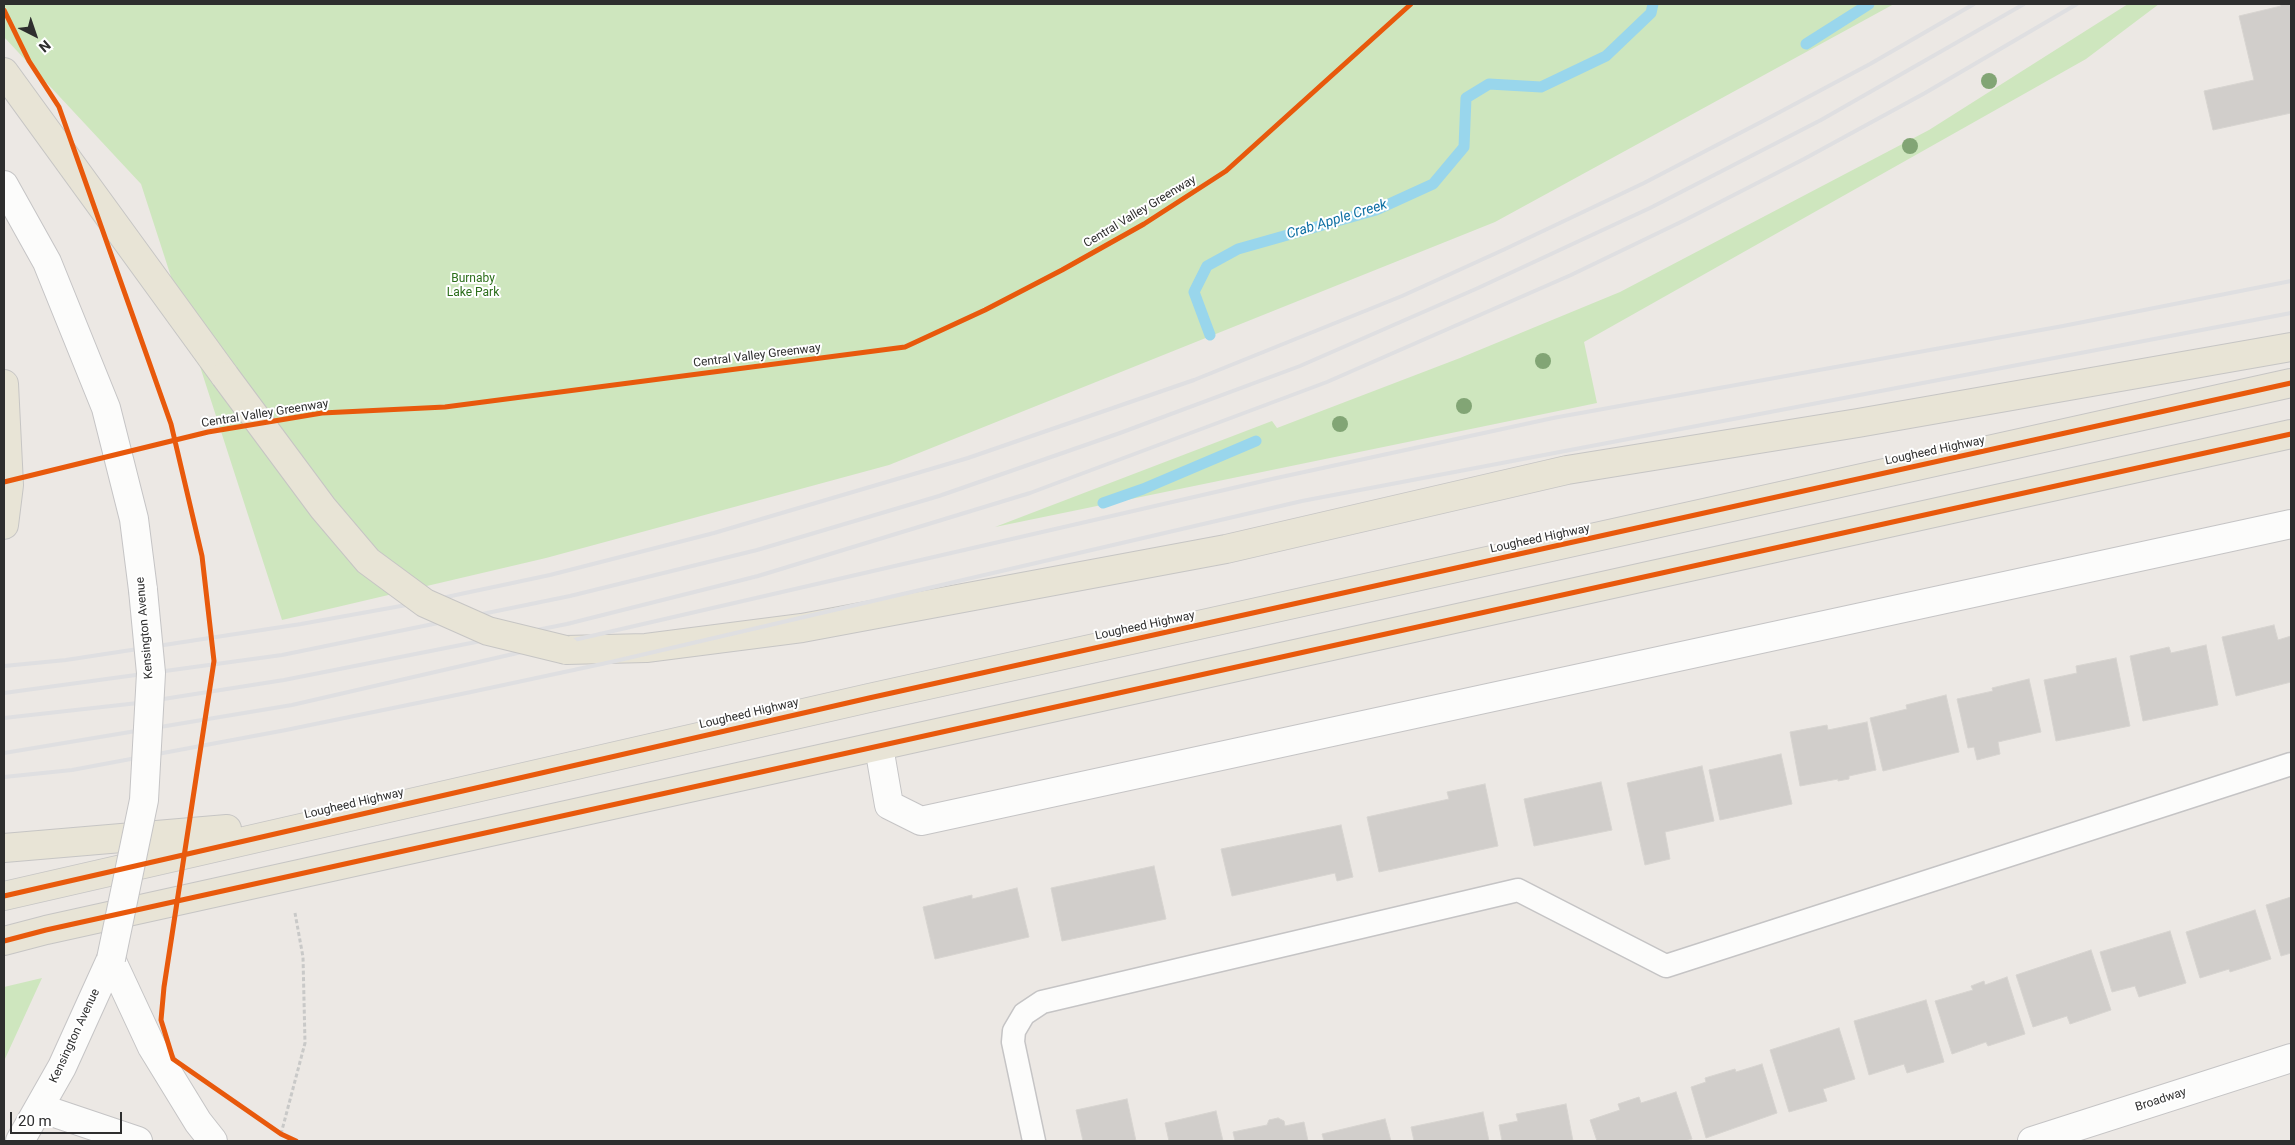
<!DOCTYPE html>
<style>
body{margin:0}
#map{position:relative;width:2295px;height:1145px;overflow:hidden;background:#ece8e4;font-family:Roboto,sans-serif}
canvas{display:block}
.frame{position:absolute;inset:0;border:5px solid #2e2e2e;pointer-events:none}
.north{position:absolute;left:10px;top:10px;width:50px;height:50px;-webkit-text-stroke:4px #fff;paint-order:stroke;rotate:139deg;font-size:14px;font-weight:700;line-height:20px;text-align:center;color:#2e2e2e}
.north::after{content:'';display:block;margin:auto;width:18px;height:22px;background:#2e2e2e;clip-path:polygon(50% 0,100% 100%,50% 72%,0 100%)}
.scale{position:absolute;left:10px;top:1112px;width:112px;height:22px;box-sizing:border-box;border:2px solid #2e2e2e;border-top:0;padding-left:6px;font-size:15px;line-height:18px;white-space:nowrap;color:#2e2e2e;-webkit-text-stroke:4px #fff;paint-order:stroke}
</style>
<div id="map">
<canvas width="2295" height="1145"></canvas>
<div class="frame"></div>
<div class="north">N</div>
<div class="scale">20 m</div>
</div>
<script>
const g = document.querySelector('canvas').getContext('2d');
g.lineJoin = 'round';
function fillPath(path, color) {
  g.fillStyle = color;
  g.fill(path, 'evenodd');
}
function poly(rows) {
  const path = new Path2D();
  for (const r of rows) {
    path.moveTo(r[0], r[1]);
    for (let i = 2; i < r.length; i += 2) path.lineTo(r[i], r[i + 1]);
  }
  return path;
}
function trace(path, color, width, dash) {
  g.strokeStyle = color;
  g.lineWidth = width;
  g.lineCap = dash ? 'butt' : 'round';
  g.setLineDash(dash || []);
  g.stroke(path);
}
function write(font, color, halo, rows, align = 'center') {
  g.font = font + ' Roboto,sans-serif';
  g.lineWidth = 4;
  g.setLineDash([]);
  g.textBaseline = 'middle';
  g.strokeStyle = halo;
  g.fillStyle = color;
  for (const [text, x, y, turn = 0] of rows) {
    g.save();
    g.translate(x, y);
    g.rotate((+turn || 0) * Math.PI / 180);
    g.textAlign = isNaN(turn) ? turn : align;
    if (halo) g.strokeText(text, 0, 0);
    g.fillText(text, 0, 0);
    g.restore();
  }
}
fillPath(poly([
 [4,4,1894,4,1495,222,889,465,546,558,282,620,141,184,4,37],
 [2128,4,2159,4,2086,59,1584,342,1597,403,995,527,1272,421,1277,428,1460,358,1620,292,1929,130],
 [42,978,4,1061,4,1062,4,987]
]), '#cee6be');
trace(poly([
 [1806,44,1869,4],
 [1210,335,1194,292,1207,266,1238,249,1376,210,1433,184,1464,147,1466,98,1489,84,1541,87,1606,56,1651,13,1653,4],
 [1103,503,1143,489,1256,441]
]), '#99d6ec', 11);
const building = poly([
 [2280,4,2291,4,2291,113,2213,130,2204,91,2254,80,2239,16,2281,6,2280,4],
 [2274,625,2278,640,2291,636,2291,682,2236,696,2222,637,2274,625],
 [2206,645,2218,705,2143,721,2130,656,2169,647,2171,653,2206,645],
 [2116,658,2130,726,2056,741,2044,680,2077,673,2076,666,2116,658],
 [2029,679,2041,732,1998,742,2000,754,1977,760,1974,747,1968,748,1957,699,1993,691,1992,688,2029,679],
 [1946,695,1959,752,1883,771,1870,718,1907,709,1906,705,1946,695],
 [1867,722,1876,770,1849,776,1849,779,1838,781,1838,779,1800,786,1790,732,1827,725,1828,730,1867,722],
 [1781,754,1792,804,1720,820,1709,770,1781,754],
 [1702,766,1714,821,1665,832,1670,859,1645,865,1627,783,1702,766],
 [1601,782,1612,830,1534,846,1524,799,1601,782],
 [1485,784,1498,846,1379,872,1367,817,1449,799,1447,792,1485,784],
 [1341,825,1353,877,1337,881,1335,873,1232,896,1221,849,1341,825],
 [1154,866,1166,919,1062,941,1051,888,1154,866],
 [1017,888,1029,937,935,959,923,907,972,895,972,899,1017,888],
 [2291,897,2291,953,2281,956,2266,905,2291,897],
 [2255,910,2271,959,2230,972,2229,969,2200,978,2186,932,2255,910],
 [2170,931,2186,983,2139,997,2135,986,2112,992,2100,952,2170,931],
 [2091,950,2111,1010,2070,1024,2067,1016,2033,1027,2016,975,2091,950],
 [2007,977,2025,1034,1988,1046,1986,1042,1952,1054,1935,1001,1973,990,1971,986,1984,981,1985,985,2007,977],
 [1926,1000,1944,1062,1907,1073,1904,1064,1869,1075,1854,1021,1926,1000],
 [1839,1028,1855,1079,1823,1089,1827,1101,1789,1112,1770,1050,1839,1028],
 [1762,1064,1777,1113,1706,1138,1691,1087,1706,1082,1705,1078,1735,1069,1736,1072,1762,1064],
 [1676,1092,1692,1139,1685,1141,1597,1141,1590,1120,1620,1110,1618,1104,1639,1097,1641,1103,1676,1092],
 [1127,1099,1136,1141,1083,1141,1076,1110,1127,1099],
 [1566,1104,1573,1141,1502,1141,1499,1125,1518,1121,1516,1114,1566,1104],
 [1216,1111,1223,1141,1169,1141,1165,1123,1216,1111],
 [1483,1112,1489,1141,1414,1141,1411,1127,1483,1112],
 [1278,1118,1284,1121,1285,1126,1304,1122,1308,1141,1235,1141,1233,1132,1267,1125,1269,1120,1278,1118],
 [1385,1119,1391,1141,1324,1141,1322,1134,1385,1119]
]);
fillPath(building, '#d1cecb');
trace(building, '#d7d4d0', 1);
const lane = poly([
 [1034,1141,1013,1042,1014,1031,1024,1014,1042,1002,1518,890,1666,966,2291,764]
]);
const street = poly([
 [879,747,889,805,921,821,2291,524]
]);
const secondary = poly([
 [4,185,47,262,106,408,134,519,143,590],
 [111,959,152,1047,198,1122,213,1141],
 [40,1108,138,1141],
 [20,1141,62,1067,111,959],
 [2032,1141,2291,1058]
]);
const primary = poly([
 [4,72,225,376],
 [4,384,9,485,4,525],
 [566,650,646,648,802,628,1226,549,1567,470,1858,423,2291,347],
 [4,848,227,829],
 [4,896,869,698,2291,383],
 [4,941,46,930,2291,434]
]);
trace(lane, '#c5c4c5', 25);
trace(street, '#c5c4c5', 30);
trace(secondary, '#c5c4c5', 30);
trace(primary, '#c6c5c4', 30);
trace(poly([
 [281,1134,305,1043,303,957,295,913]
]), '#c9c9c8', 3, [4, 2.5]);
trace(lane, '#fcfcfb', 22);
trace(street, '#fcfcfb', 28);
trace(secondary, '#fcfcfb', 28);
trace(primary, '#e8e4d6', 28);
trace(poly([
 [4,666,66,660,301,624,423,602,550,575,714,533,968,458,1194,380,1402,296,1503,250,1644,183,1763,121,1870,64,1974,4],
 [4,693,282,655,570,596,757,550,939,496,1120,433,1300,366,1478,288,1650,208,1821,120,2024,4],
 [4,718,138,703,284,680,567,624,758,576,1030,493,1327,382,1571,275,1685,220,1804,159,1925,93,2077,4],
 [4,753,292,705,1272,479,1553,418,2063,326,2291,281],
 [4,777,72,770,286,730,471,692,611,662,1302,501,2291,313]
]), '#dfdfe1', 4);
const secondaryBridge = poly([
 [111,959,144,800,151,673,143,590]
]);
const primaryBridge = poly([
 [225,376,323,508,368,561,425,603,488,631,566,650]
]);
trace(secondaryBridge, '#c5c4c5', 30, []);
trace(primaryBridge, '#c6c5c4', 30, []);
trace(secondaryBridge, '#fcfcfb', 28);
trace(primaryBridge, '#e8e4d6', 28);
trace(poly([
 [4,10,29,61,59,107,171,424,202,556,214,661,164,987,161,1020,173,1059,281,1134,296,1141],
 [4,482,208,432,322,413,445,407,905,347,985,310,1062,270,1144,224,1226,171,1411,4],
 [4,896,869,698,2291,383],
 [4,941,46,930,2291,434]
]), '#e8590c', 5);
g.fillStyle = '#82a575';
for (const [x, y] of [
 [1989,81],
 [1910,146],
 [1543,361],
 [1464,406],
 [1340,424]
]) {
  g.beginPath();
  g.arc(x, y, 8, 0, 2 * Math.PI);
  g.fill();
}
write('12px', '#2e2e2e', '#fff', [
 ["Central Valley Greenway",1140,212,-31],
 ["Central Valley Greenway",757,356,-7],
 ["Central Valley Greenway",265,414,-9],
 ["Lougheed Highway",1935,451,-12],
 ["Lougheed Highway",1540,539,-12],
 ["Lougheed Highway",1145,626,-12],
 ["Kensington Avenue",145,628,-95],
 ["Lougheed Highway",749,714,-13],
 ["Lougheed Highway",354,804,-13],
 ["Kensington Avenue",75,1036,-65],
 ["Broadway",2161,1100,-18]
]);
write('12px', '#2c6e1b', '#fff', [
 ["Burnaby",473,279],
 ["Lake Park",473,293]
]);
write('italic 14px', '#0d6fa3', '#fff', [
 ["Crab Apple Creek",1337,220,-17]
]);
</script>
